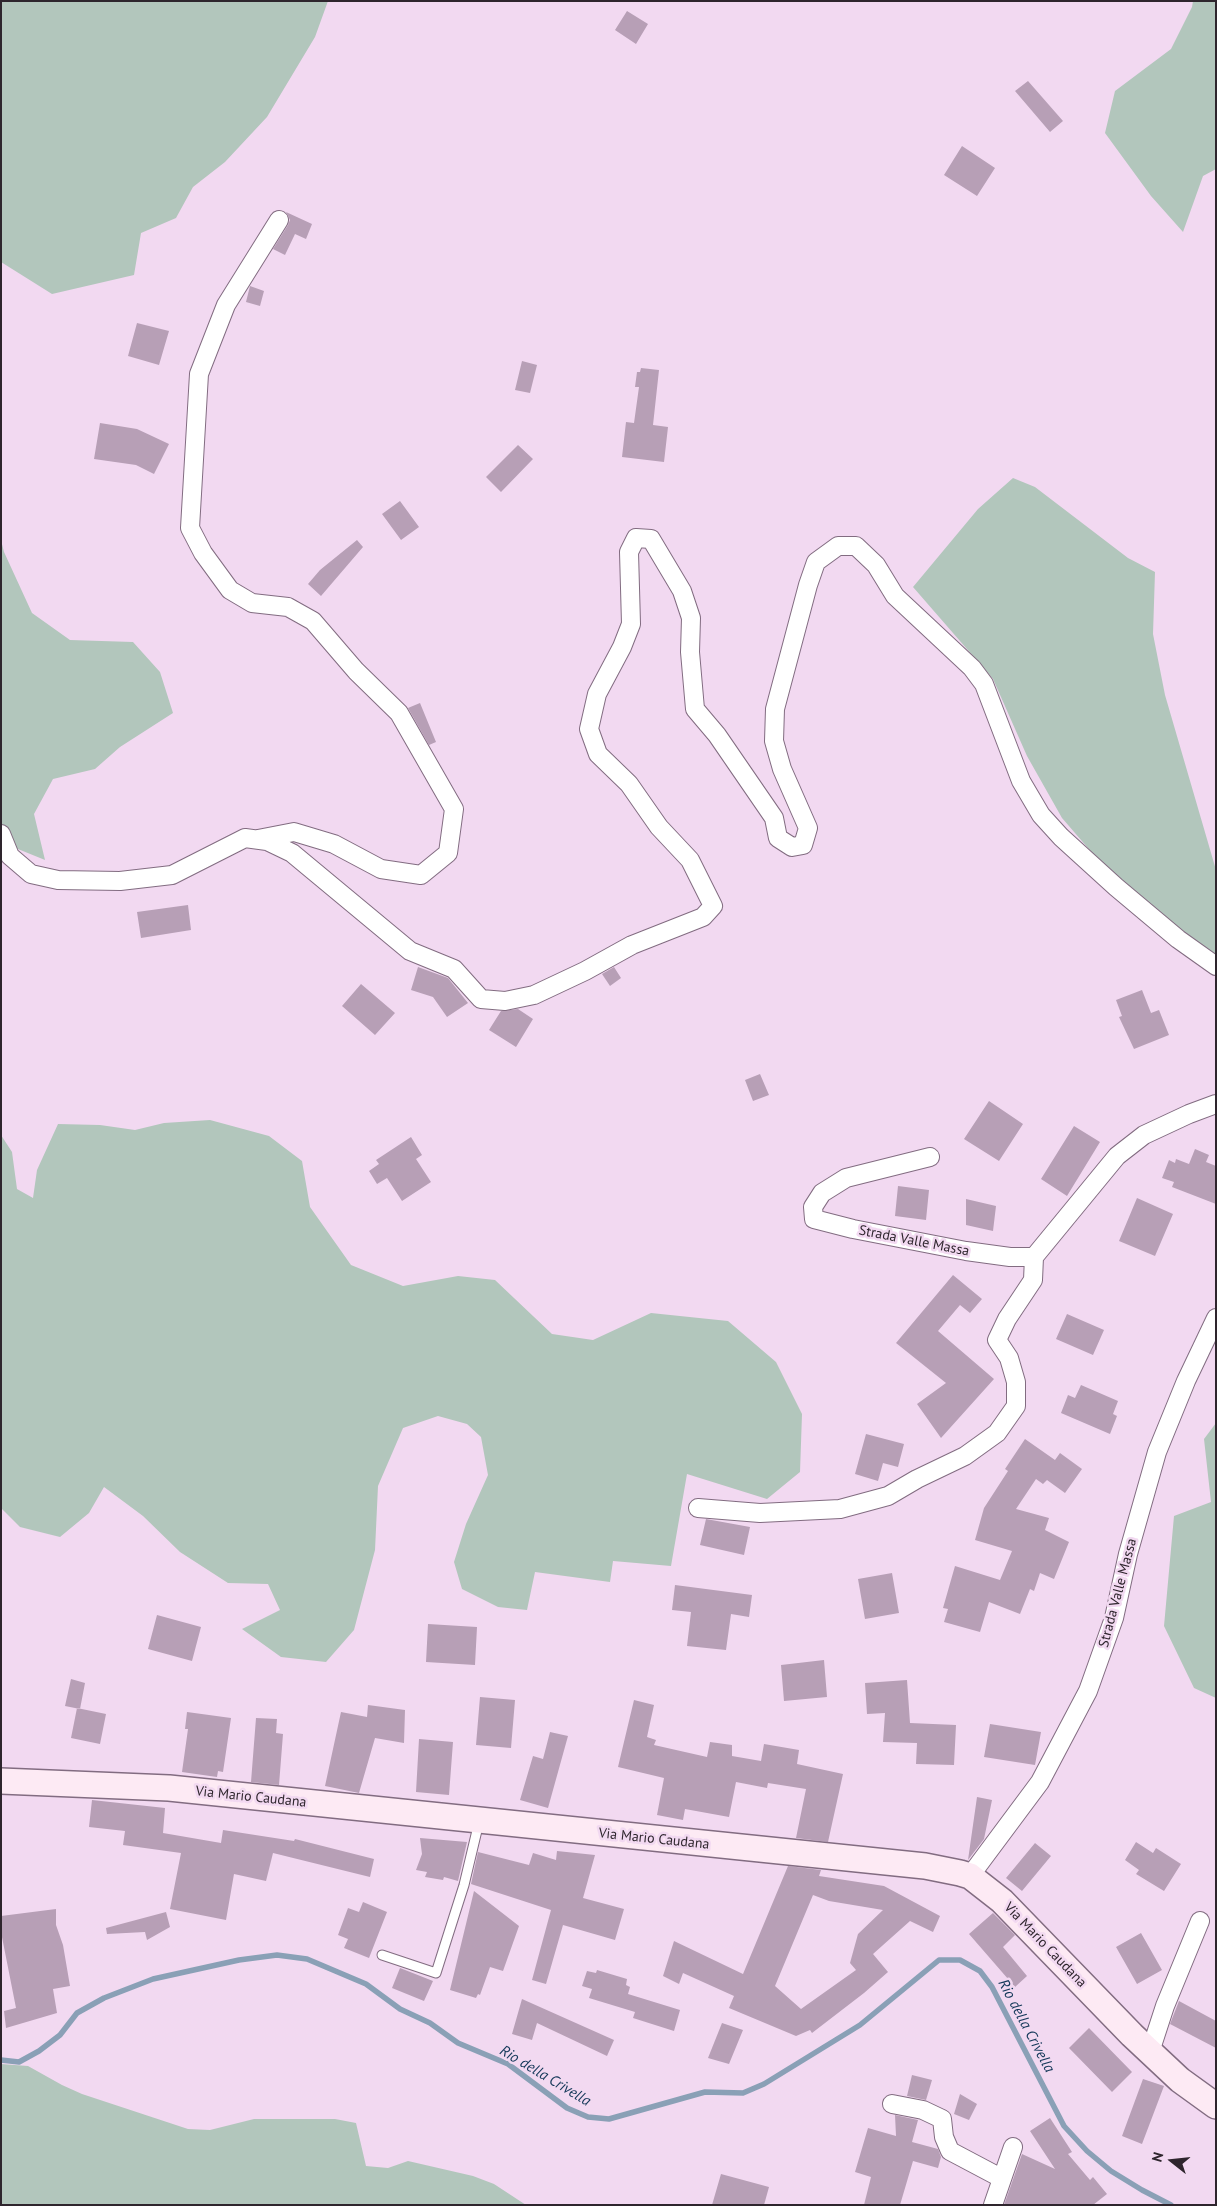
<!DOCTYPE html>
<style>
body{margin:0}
#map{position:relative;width:1217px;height:2206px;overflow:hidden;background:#f2d9f1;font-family:"PT Sans",sans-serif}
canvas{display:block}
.frame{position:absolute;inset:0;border:2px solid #2e252d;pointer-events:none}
.north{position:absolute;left:1147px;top:2136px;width:50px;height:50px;-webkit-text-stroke:4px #f2d9f1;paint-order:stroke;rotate:286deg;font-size:14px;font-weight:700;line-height:20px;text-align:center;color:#2e252d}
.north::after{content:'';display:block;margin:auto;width:18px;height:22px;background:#2e252d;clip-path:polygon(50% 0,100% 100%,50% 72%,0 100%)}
</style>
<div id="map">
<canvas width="1217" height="2206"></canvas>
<div class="frame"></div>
<div class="north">N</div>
</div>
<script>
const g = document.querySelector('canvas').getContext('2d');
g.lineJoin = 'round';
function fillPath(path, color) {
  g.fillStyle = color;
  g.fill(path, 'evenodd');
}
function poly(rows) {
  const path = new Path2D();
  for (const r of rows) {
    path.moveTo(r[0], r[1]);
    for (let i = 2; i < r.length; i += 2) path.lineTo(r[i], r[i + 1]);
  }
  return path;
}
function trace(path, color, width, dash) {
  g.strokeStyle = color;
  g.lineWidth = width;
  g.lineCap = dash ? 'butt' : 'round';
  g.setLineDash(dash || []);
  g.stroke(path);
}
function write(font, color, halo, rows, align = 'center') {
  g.font = font + ' "PT Sans",sans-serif';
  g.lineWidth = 5;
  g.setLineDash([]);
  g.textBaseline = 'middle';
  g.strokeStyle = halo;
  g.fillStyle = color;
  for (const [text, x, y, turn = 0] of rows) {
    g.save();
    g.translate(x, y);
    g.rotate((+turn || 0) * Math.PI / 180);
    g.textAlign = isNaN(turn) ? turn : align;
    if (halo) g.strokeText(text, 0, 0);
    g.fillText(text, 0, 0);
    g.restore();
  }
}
fillPath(poly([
 [1,1,328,1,315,37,267,117,225,162,193,187,176,218,141,233,134,275,52,294,1,262],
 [1193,1,1216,1,1216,169,1203,176,1183,232,1151,196,1105,133,1115,91,1171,49,1192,7],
 [1013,478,1035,487,1128,558,1155,572,1153,634,1165,695,1216,870,1216,958,1165,928,1094,855,1062,818,1027,756,993,679,913,587,978,509],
 [1,540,4,552,32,613,70,640,133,642,160,672,173,713,120,747,95,769,53,779,34,814,45,860,13,847,1,831],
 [210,1120,269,1136,302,1161,310,1207,351,1265,403,1286,458,1276,495,1280,552,1334,593,1340,651,1313,728,1321,776,1362,802,1414,800,1472,767,1499,687,1474,671,1566,613,1561,610,1582,535,1572,527,1610,498,1607,462,1589,454,1562,466,1524,488,1475,481,1437,467,1424,438,1416,403,1428,378,1486,375,1550,354,1630,326,1662,281,1657,242,1629,280,1610,268,1584,228,1583,180,1552,143,1516,104,1487,89,1513,60,1537,20,1527,1,1508,1,1135,12,1152,17,1189,33,1198,37,1170,58,1124,100,1125,135,1130,164,1123],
 [1216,1423,1216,1698,1194,1688,1164,1626,1174,1516,1211,1502,1204,1439],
 [1,2064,28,2066,62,2085,82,2094,188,2129,210,2130,254,2119,335,2119,356,2123,366,2166,388,2168,408,2161,473,2176,494,2184,526,2205,1,2205]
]), '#b2c6bc');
trace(poly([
 [1,2060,19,2062,39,2051,60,2035,77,2013,104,1998,153,1979,239,1960,277,1955,307,1959,366,1984,400,2009,430,2023,458,2043,508,2064,567,2108,588,2117,609,2119,705,2092,743,2093,764,2084,860,2025,939,1960,960,1960,980,1971,992,1987,1064,2126,1087,2151,1111,2171,1142,2190,1171,2205]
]), '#8aa0b6', 5.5);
fillPath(poly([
 [627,11,648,24,636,44,615,30],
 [1028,81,1063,121,1050,132,1015,91],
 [962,146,995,168,977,196,944,175],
 [286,212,312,224,306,239,295,234,285,255,273,249,288,225,290,220],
 [250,286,264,291,260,306,246,302],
 [137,323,169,331,159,365,128,356],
 [522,361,537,365,530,393,515,390],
 [641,368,659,370,653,425,668,427,664,462,622,457,626,422,634,423,639,387,635,387,637,372,640,372],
 [100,423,137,429,169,444,154,474,136,465,94,459],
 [518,445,533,459,501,492,486,477],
 [400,501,419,527,401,540,382,514],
 [357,540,363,547,321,596,308,584,320,570],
 [420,703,436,742,429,745,408,708],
 [188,905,191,930,141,938,137,912],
 [418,967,448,978,468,1003,447,1017,433,997,411,990],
 [614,967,621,978,610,986,602,974],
 [361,984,395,1013,375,1035,342,1006],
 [1142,990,1151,1013,1159,1010,1169,1035,1134,1049,1119,1017,1122,1016,1116,1000],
 [518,1009,533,1019,516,1047,489,1030,501,1011],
 [760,1074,769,1095,753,1101,745,1080],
 [989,1101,1023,1124,999,1161,964,1139],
 [1074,1126,1100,1142,1067,1196,1041,1179],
 [411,1137,422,1155,416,1159,431,1182,402,1201,387,1178,377,1184,369,1171,379,1164,376,1160],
 [1195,1149,1209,1155,1206,1162,1216,1166,1216,1204,1172,1187,1174,1182,1162,1178,1169,1160,1175,1163,1176,1159,1189,1164],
 [898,1186,929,1190,926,1220,895,1216],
 [1137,1198,1173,1214,1155,1256,1119,1241],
 [966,1199,996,1206,993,1231,966,1225],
 [953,1275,982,1299,970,1313,960,1305,938,1331,994,1379,941,1438,917,1404,946,1383,896,1343],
 [1067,1314,1104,1330,1093,1355,1056,1339],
 [1081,1385,1118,1401,1113,1414,1117,1416,1110,1434,1061,1413,1068,1395,1075,1398],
 [866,1434,904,1444,898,1467,883,1463,878,1481,855,1474],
 [1025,1439,1055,1460,1060,1453,1082,1469,1065,1493,1047,1480,1043,1484,1036,1479,1016,1509,1049,1518,1045,1530,1069,1542,1054,1579,1040,1573,1034,1591,1030,1589,1020,1614,989,1602,980,1632,944,1622,948,1609,943,1608,955,1566,1000,1580,1012,1551,975,1540,984,1508,1008,1471,1005,1469],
 [706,1519,750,1527,744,1555,700,1545],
 [892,1573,899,1613,865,1619,858,1579],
 [675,1585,752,1595,749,1617,731,1614,726,1650,687,1646,691,1612,672,1610],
 [157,1615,201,1627,192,1661,148,1649],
 [428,1624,477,1627,475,1665,426,1662],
 [824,1660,827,1697,784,1701,781,1665],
 [71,1679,85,1683,80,1709,65,1706],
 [907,1680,910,1723,956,1725,954,1765,916,1764,917,1743,883,1742,885,1713,867,1714,865,1683],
 [480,1697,515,1700,511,1748,476,1745],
 [634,1700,654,1705,647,1737,656,1740,654,1745,707,1757,710,1742,732,1745,732,1756,761,1761,764,1744,799,1750,797,1764,843,1774,828,1842,796,1838,806,1789,768,1783,767,1788,736,1782,729,1817,685,1809,683,1820,657,1815,664,1778,618,1767],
 [368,1705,405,1710,404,1743,375,1738,359,1793,325,1786,341,1712,367,1717],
 [77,1708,106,1714,100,1744,71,1738],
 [187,1712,231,1718,223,1772,218,1771,217,1777,182,1772,188,1729,185,1729],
 [256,1718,277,1719,276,1733,283,1734,279,1785,251,1782],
 [990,1724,1041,1732,1035,1765,984,1757],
 [550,1732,568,1736,548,1808,520,1800,533,1756,543,1759],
 [419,1739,453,1742,449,1795,416,1792],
 [977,1797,992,1800,984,1839,968,1860],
 [92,1800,165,1808,163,1833,221,1843,223,1830,294,1841,295,1839,374,1859,370,1877,273,1853,266,1881,234,1874,226,1920,170,1909,181,1853,123,1845,125,1831,89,1827],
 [420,1838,467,1842,458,1881,444,1877,443,1880,425,1877,427,1872,416,1870,422,1854],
 [1136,1842,1153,1853,1156,1848,1181,1864,1164,1891,1136,1874,1139,1870,1125,1860],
 [1035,1843,1051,1856,1022,1891,1006,1878],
 [557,1851,595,1855,583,1898,624,1909,615,1940,563,1925,546,1984,532,1980,551,1910,471,1884,478,1852,529,1865,533,1853,556,1860],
 [788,1866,821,1870,819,1876,884,1886,940,1916,933,1932,910,1921,873,1954,888,1972,864,1993,812,2033,810,2030,796,2036,729,2008,734,1996,683,1973,679,1984,663,1976,674,1941,743,1974],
 [813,1895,829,1901,883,1910,858,1934,850,1963,856,1970,801,2009,775,1986],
 [474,1891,519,1926,503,1971,490,1967,480,1995,478,1994,476,1998,450,1990],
 [363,1902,387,1912,369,1958,344,1948,348,1939,338,1935,348,1908,359,1912],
 [56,1909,56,1925,63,1945,70,1986,53,1989,57,2013,6,2028,4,2011,16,2008,1,1932,1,1916],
 [166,1912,170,1927,147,1940,145,1932,107,1934,106,1928],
 [993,1913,1015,1935,1003,1947,1027,1976,1015,1987,969,1934],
 [1141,1933,1162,1970,1137,1984,1116,1947],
 [400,1968,433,1981,424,2001,392,1988],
 [597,1970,627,1979,626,1985,630,1987,628,1994,680,2010,674,2031,633,2018,635,2012,589,1998,592,1989,582,1986,587,1971,596,1973],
 [522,1999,614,2040,607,2056,537,2023,532,2040,512,2034],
 [1179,2001,1216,2021,1216,2048,1170,2024],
 [722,2023,743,2030,729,2064,708,2058],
 [1089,2028,1132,2072,1112,2092,1069,2048],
 [912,2075,932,2080,926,2100,907,2096],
 [1143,2079,1164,2086,1142,2144,1122,2136],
 [960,2094,977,2104,969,2120,954,2114],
 [895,2115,918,2120,912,2142,938,2149,941,2157,938,2168,913,2161,900,2205,864,2205,871,2177,855,2172,868,2128,896,2136],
 [1050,2118,1072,2152,1068,2154,1090,2180,1093,2177,1107,2194,1093,2205,1004,2205,1022,2154,1055,2169,1030,2131],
 [721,2174,769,2187,764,2205,712,2205]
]), '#b79fb6');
const service = poly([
 [382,1955,436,1973,464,1885,479,1822]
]);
const minor = poly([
 [1,834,10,856,31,874,58,880,120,881,172,875,245,838,267,841,292,853,410,951,454,969,481,999,505,1001,534,995,585,971,632,945,703,917,713,906,690,860,659,827,629,784,598,754,589,729,597,694,622,647,631,624,629,552,636,538,651,539,682,591,691,618,690,652,695,709,717,735,774,818,778,838,792,847,803,845,808,828,782,769,774,741,775,709,808,585,816,562,838,546,856,546,876,565,895,596,972,668,984,684,1021,781,1041,815,1061,837,1116,887,1178,939,1216,966],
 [258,839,294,832,334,844,381,869,421,875,448,853,454,809,399,713,356,671,313,621,288,607,252,603,230,590,203,553,190,528,199,374,226,305,279,220],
 [930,1157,846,1178,822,1193,813,1207,814,1219,853,1229,966,1251,1010,1257,1034,1257,1117,1156,1144,1135,1189,1114,1216,1104],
 [698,1508,760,1513,840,1509,888,1496,917,1479,965,1456,997,1433,1016,1406,1016,1382,1009,1358,997,1340,1007,1319,1033,1280,1034,1257],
 [970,1876,1040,1782,1088,1691,1114,1618,1128,1554,1157,1452,1186,1381,1216,1318],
 [1150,2052,1165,2006,1200,1921],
 [892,2104,923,2110,942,2119,944,2137,950,2151,1001,2178],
 [993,2205,1013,2147]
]);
const secondary = poly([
 [1,1781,169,1788,925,1866,960,1873,970,1876,1002,1901,1132,2035,1180,2080,1216,2106]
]);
trace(service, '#826c81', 11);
trace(minor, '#826c81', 20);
trace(secondary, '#826c81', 28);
trace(service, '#fff', 9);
trace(minor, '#fff', 18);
trace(secondary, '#fdeaf4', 25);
write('14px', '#2e252d', '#f2d9f1', [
 ["Strada Valle Massa",914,1241,11],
 ["Strada Valle Massa",1118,1593,-75],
 ["Via Mario Caudana",251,1797,6],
 ["Via Mario Caudana",654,1839,6],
 ["Via Mario Caudana",1045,1945,46]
]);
write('italic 15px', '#143859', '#f2d9f1', [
 ["Rio della Crivella",1026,2026,62],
 ["Rio della Crivella",545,2076,31]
]);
</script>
